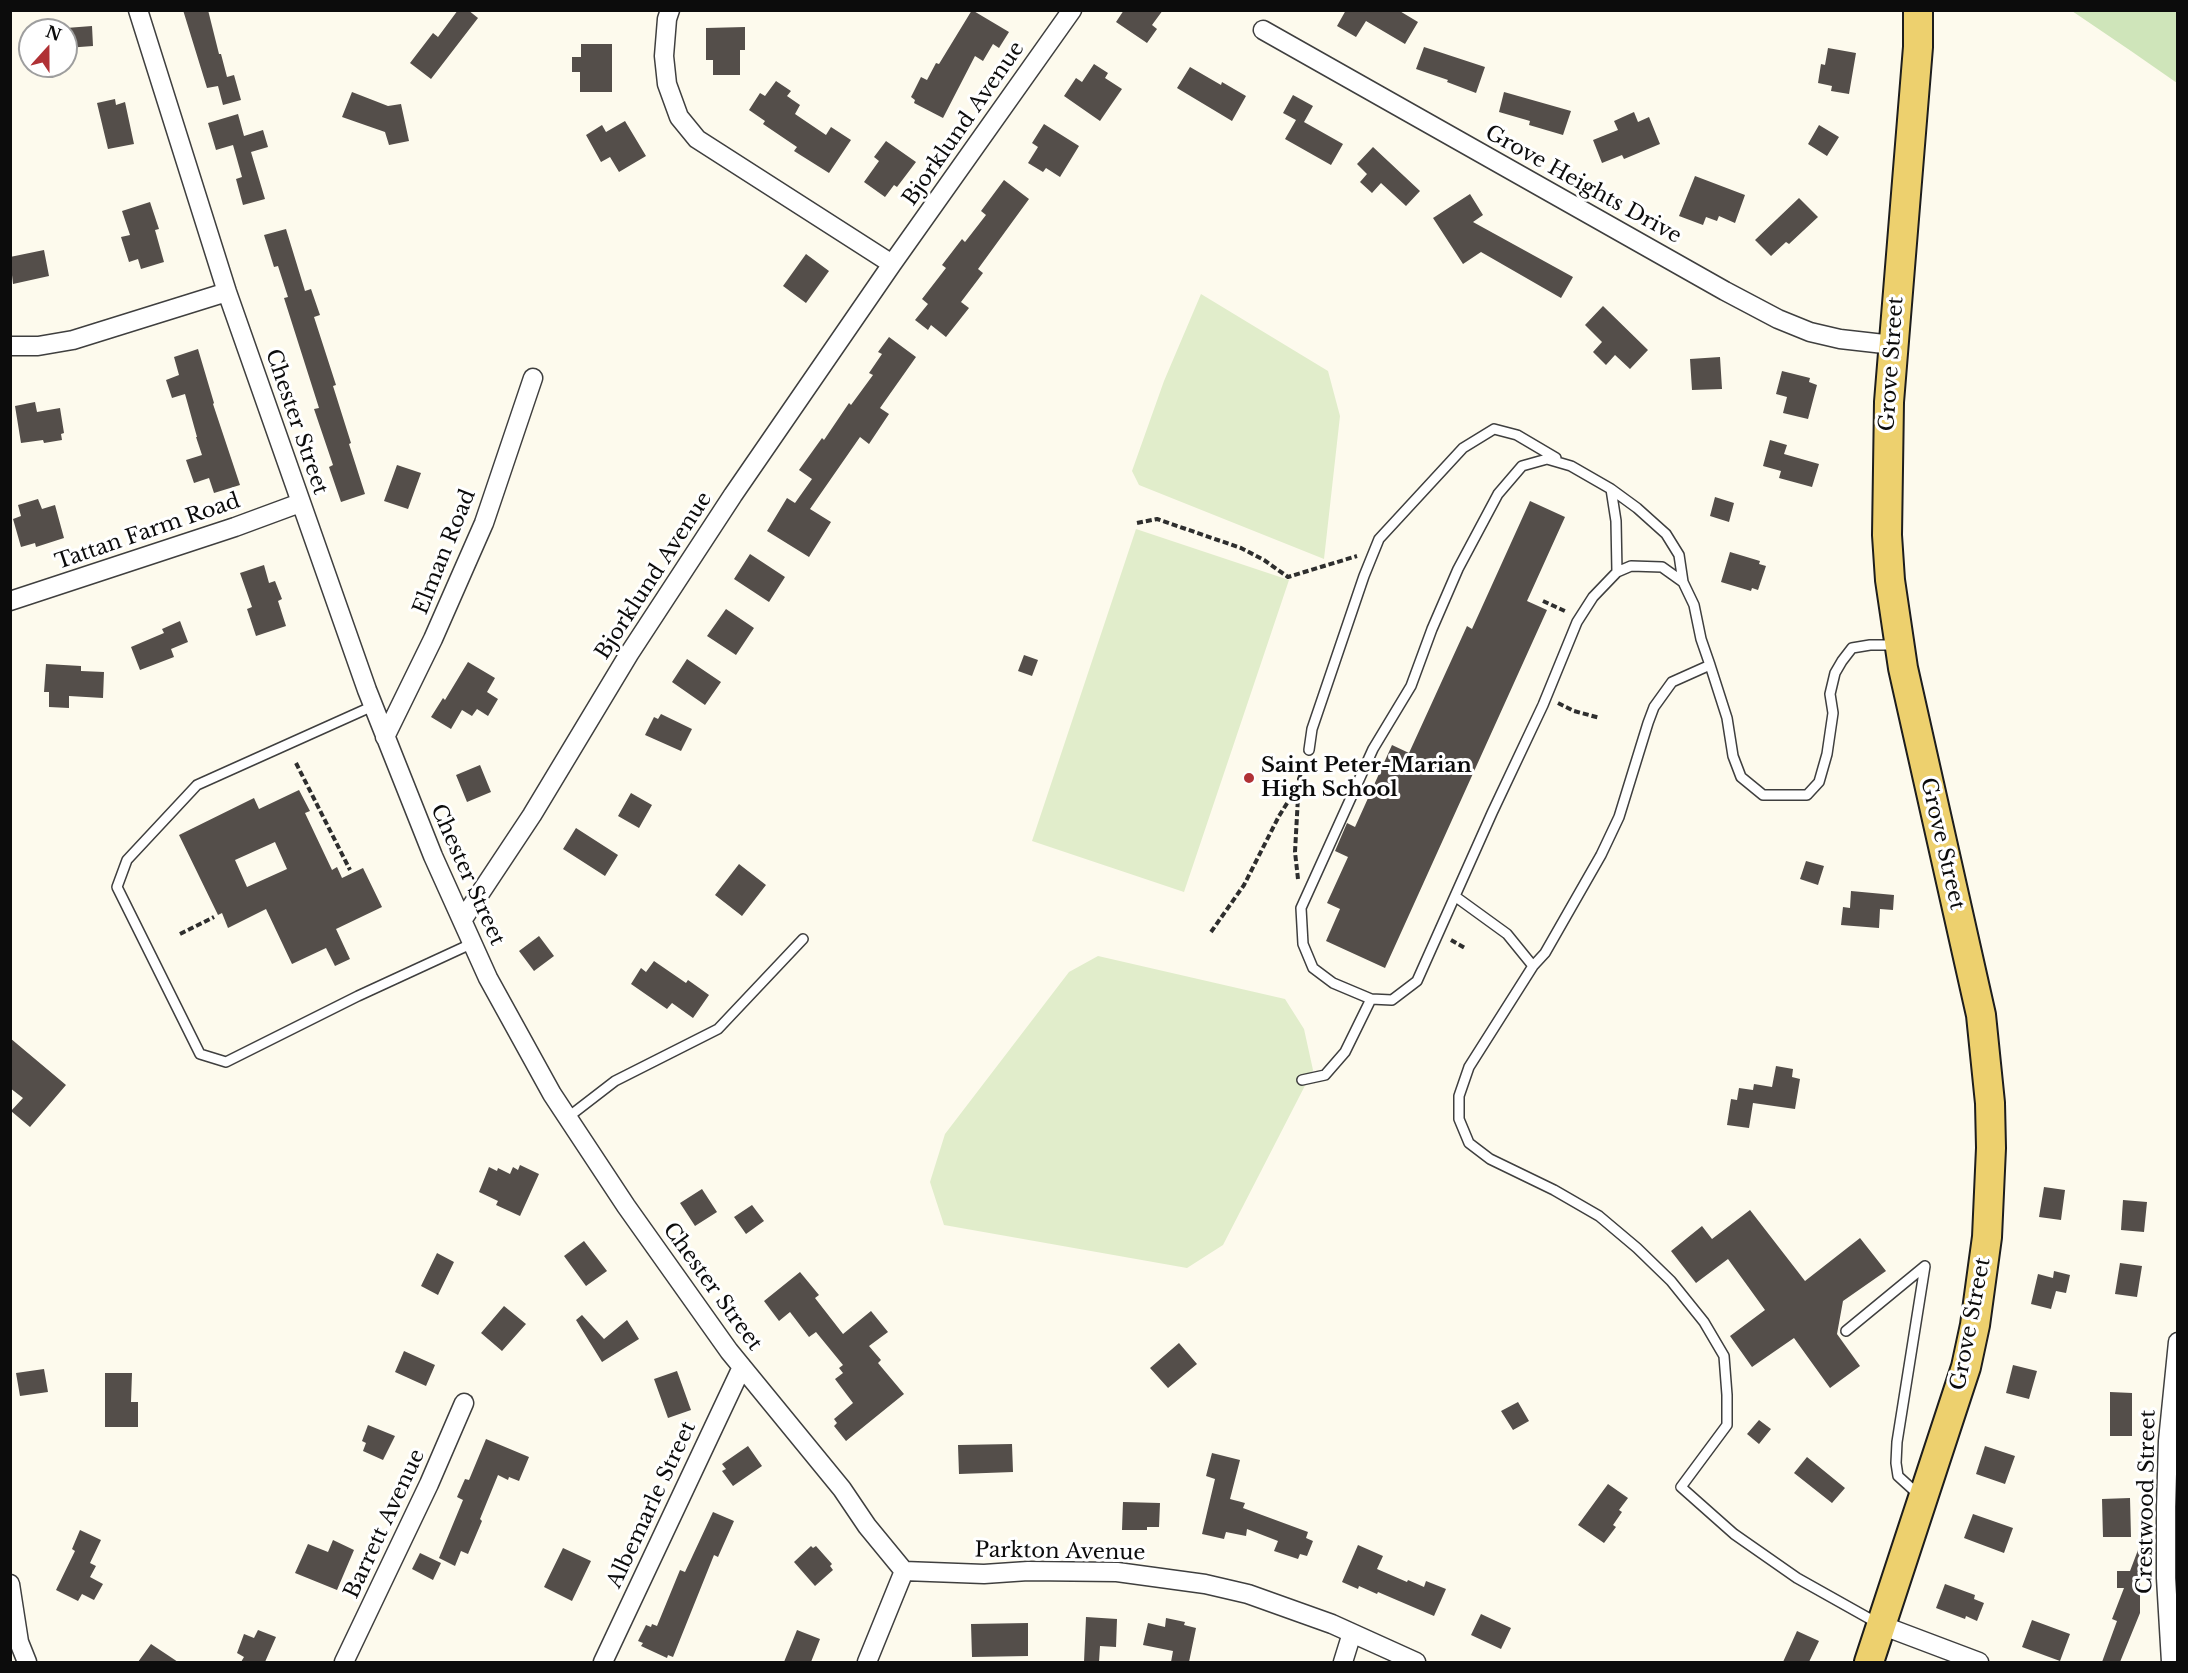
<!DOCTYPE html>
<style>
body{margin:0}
#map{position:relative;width:2188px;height:1673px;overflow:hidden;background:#fdfaed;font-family:"Libre Baskerville",serif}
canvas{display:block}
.frame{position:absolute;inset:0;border:12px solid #0c0c0c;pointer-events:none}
.north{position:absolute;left:18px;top:18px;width:60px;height:60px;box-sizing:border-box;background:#fff;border:2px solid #9e9e9e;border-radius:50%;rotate:21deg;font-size:16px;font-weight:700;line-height:24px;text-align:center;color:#0c0c0c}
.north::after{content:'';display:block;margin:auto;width:21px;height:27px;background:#b03135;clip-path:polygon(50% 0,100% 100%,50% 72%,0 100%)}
</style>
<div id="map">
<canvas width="2188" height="1673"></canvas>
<div class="frame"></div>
<div class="north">N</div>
</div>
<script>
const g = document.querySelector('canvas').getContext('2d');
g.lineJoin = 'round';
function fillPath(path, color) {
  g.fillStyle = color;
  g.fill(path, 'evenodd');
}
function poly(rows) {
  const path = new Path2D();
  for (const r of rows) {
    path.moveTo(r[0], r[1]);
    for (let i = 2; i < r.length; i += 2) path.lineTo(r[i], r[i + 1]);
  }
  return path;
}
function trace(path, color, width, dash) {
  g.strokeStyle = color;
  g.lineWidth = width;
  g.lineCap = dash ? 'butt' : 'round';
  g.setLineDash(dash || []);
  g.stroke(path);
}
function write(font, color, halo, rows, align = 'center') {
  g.font = font + ' "Libre Baskerville",serif';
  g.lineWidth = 6;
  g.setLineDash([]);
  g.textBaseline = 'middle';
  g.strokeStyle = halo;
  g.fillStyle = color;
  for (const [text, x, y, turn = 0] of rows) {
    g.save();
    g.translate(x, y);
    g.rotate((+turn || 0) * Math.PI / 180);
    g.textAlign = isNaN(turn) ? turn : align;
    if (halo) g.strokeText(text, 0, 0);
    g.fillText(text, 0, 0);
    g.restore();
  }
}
fillPath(poly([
 [2072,11,2177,11,2177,83,2131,51]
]), '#cfe5ba');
fillPath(poly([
 [1201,294,1328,371,1340,416,1324,559,1139,485,1132,471,1164,381],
 [1136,529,1289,580,1184,892,1032,841],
 [1098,956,1285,999,1304,1029,1313,1070,1223,1245,1187,1268,944,1225,930,1182,945,1134,1069,972]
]), '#e1edcb');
fillPath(poly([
 [183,10,208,10,219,54,221,54,227,77,234,75,241,100,223,105,218,86,207,88],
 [458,10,468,10,478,18,431,79,410,63,433,33,438,37],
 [972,10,1009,32,999,48,993,44,983,61,975,56,943,118,914,103,915,100,911,97,921,77,927,80,936,63,939,64],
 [1124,10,1163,10,1152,25,1157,29,1147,43,1116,22],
 [1346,10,1398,10,1418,22,1405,44,1366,21,1356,37,1337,26],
 [92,26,93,46,66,48,66,28],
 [745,27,745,50,740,50,740,75,713,75,713,60,706,60,706,28],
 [581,44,612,44,612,92,580,92,580,72,572,72,572,57,581,57],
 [1424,47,1485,67,1476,93,1447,82,1448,80,1416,69],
 [1828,48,1856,53,1849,94,1831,91,1832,86,1818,83,1821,64,1825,65],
 [1094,64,1108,73,1105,78,1122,89,1100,121,1064,96,1076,78,1082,82],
 [1190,67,1221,85,1222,82,1246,96,1232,121,1177,88],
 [776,81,791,91,787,96,800,105,795,114,826,135,831,127,851,140,829,173,794,151,797,147,763,124,765,121,749,110,760,93,765,96],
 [352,92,388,106,401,104,409,141,389,145,385,132,342,117],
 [1504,92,1571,111,1563,135,1529,125,1530,121,1499,112],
 [1293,95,1313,106,1304,122,1343,144,1331,165,1285,139,1296,120,1283,113],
 [115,99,116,105,125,102,134,144,108,149,97,103],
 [1634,112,1638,122,1649,117,1660,144,1624,159,1622,155,1602,163,1593,140,1618,130,1614,121],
 [238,114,244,136,263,130,268,147,251,152,265,199,243,205,236,179,242,177,233,145,216,150,208,123],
 [625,121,646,156,619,172,610,157,601,162,586,135,602,125,606,132],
 [1044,124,1079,146,1060,177,1046,168,1043,172,1028,163,1038,147,1032,143],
 [1819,125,1839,137,1827,156,1808,144],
 [886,141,916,162,897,187,894,185,885,197,864,182,879,161,874,157],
 [1373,147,1420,191,1406,206,1381,183,1372,193,1360,182,1367,174,1357,164],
 [1695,176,1745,195,1735,223,1719,216,1717,221,1706,217,1703,225,1679,216],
 [1004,180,1029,199,978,269,983,273,961,302,969,308,946,337,931,325,928,330,915,320,928,304,922,299,946,268,942,265,962,239,965,242,986,215,981,211],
 [1470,194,1483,215,1473,222,1573,277,1561,298,1481,252,1463,264,1433,218],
 [1799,198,1818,217,1789,244,1786,242,1771,256,1755,240],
 [150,202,159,229,155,230,164,262,141,269,138,259,129,262,121,237,130,235,122,211],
 [286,229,305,291,311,289,320,315,314,317,336,385,333,386,351,443,349,444,365,494,341,502,329,467,333,465,314,409,319,408,284,298,288,297,278,266,274,267,264,235],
 [44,250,49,276,13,284,10,257],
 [806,254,829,271,806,303,783,286],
 [1603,306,1648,350,1630,369,1615,355,1606,365,1593,352,1602,342,1585,325],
 [889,337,916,357,880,408,889,414,869,444,860,437,810,509,831,522,809,557,767,531,787,498,795,503,812,479,799,470,822,438,824,440,849,403,851,405,873,375,869,373,882,354,878,352],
 [198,349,214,403,213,404,240,485,214,493,209,478,194,483,186,460,202,455,196,437,197,437,185,394,172,398,166,380,179,375,174,357],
 [1720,357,1722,389,1692,390,1690,359],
 [1782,371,1810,378,1809,382,1817,385,1808,419,1783,413,1787,397,1776,394],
 [35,402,37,412,60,408,64,433,61,434,62,440,44,443,43,440,21,443,15,406],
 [1770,440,1787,445,1784,454,1819,464,1812,487,1779,478,1781,471,1763,466],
 [397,465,421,473,408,509,384,501],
 [1715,497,1734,503,1729,522,1710,516],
 [38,499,42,509,55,505,64,538,36,547,35,543,21,547,13,519,21,516,18,505],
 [1530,501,1565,517,1527,601,1547,610,1385,968,1326,941,1340,909,1327,903,1348,857,1335,851,1347,823,1355,827,1392,745,1409,753,1467,626,1472,629],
 [1730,552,1760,561,1759,564,1766,566,1758,590,1752,588,1751,591,1721,582],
 [750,554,785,577,769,602,734,579],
 [264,565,269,583,275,581,282,599,278,601,286,626,256,636,247,609,252,607,240,573],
 [726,609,754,628,736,655,707,636],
 [180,621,188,642,171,649,174,657,140,670,131,647,164,633,162,629],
 [1024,655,1038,660,1032,676,1018,671],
 [687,659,721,682,705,705,672,682],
 [468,662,495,678,487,692,498,699,488,716,477,709,472,716,462,710,451,729,431,717,443,698,445,700],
 [46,664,81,666,81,671,104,672,103,698,69,696,69,708,49,707,49,692,44,692],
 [661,714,692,729,681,751,645,735,654,717,658,719],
 [480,765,491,792,467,802,456,775],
 [299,790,310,811,305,813,332,870,337,867,342,878,363,868,382,907,336,929,350,959,335,966,326,948,292,964,266,909,228,928,222,913,218,915,179,835,254,798,259,809],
 [275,842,287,869,247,887,235,860],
 [631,793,652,805,639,828,618,816],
 [576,828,618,855,605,876,563,849],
 [1806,861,1824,866,1818,885,1800,879],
 [739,864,766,885,742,916,715,895],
 [1851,891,1894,895,1893,910,1880,909,1879,928,1841,925,1843,907,1850,908],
 [539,936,554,956,534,971,519,951],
 [654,961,686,983,688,980,709,995,693,1018,672,1003,667,1009,631,984,641,968,646,972],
 [10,1038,66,1085,30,1127,11,1111,23,1098,10,1088],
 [1776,1066,1793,1069,1792,1077,1800,1079,1795,1109,1753,1103,1749,1128,1727,1125,1731,1099,1737,1100,1739,1088,1753,1090,1754,1084,1772,1087],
 [520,1165,539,1174,520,1216,496,1205,498,1201,479,1192,489,1167,497,1171,498,1168,510,1174,513,1167,518,1170],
 [2044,1187,2065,1190,2061,1220,2039,1217],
 [702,1189,717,1212,695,1226,680,1203],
 [2123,1200,2147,1202,2144,1232,2121,1230],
 [752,1205,764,1221,746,1234,734,1217],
 [1750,1210,1805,1281,1860,1238,1886,1271,1843,1301,1837,1334,1860,1366,1830,1388,1794,1338,1752,1367,1730,1336,1765,1310,1728,1259,1696,1283,1671,1251,1702,1226,1712,1239],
 [584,1241,607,1271,586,1286,564,1256],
 [437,1253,454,1262,438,1295,421,1286],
 [2120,1263,2142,1266,2137,1297,2115,1294],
 [2054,1271,2070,1275,2066,1293,2056,1291,2051,1309,2031,1304,2038,1274,2053,1278],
 [800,1272,819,1295,815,1298,843,1334,871,1311,888,1332,869,1346,881,1360,878,1363,904,1394,846,1441,834,1426,837,1423,834,1419,853,1403,835,1379,843,1373,839,1368,843,1365,816,1332,809,1337,790,1312,779,1321,764,1301],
 [504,1306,526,1324,502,1351,481,1333],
 [582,1315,604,1339,627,1320,639,1339,602,1362,576,1320],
 [1179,1343,1197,1364,1168,1388,1150,1368],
 [404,1351,435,1365,426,1386,395,1372],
 [2013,1365,2037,1371,2029,1399,2006,1393],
 [44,1369,48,1392,20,1396,16,1373],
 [677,1371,691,1410,668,1418,654,1379],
 [105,1373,132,1373,131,1402,138,1402,138,1427,105,1427],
 [2110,1392,2132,1393,2132,1436,2110,1436],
 [1518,1402,1529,1421,1513,1430,1501,1411],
 [1759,1420,1771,1429,1759,1444,1747,1434],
 [368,1425,395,1436,383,1460,363,1451,366,1443,362,1441],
 [486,1439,529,1457,519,1481,509,1477,508,1480,498,1475,480,1519,482,1521,468,1554,461,1551,455,1566,439,1558,463,1500,457,1497,465,1479,469,1480],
 [1012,1444,1013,1472,959,1474,958,1445],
 [748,1446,762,1466,733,1486,722,1471,726,1469,722,1464],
 [1985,1446,2015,1456,2005,1484,1976,1474],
 [1212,1453,1240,1460,1230,1499,1245,1503,1243,1508,1308,1532,1306,1538,1313,1541,1307,1556,1300,1554,1298,1559,1274,1551,1278,1541,1247,1529,1246,1536,1226,1532,1224,1539,1202,1534,1215,1479,1206,1476],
 [1807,1457,1845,1488,1832,1503,1794,1473],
 [1608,1484,1628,1498,1619,1510,1622,1512,1613,1525,1616,1527,1604,1543,1578,1525],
 [2130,1498,2131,1537,2103,1537,2102,1499],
 [1123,1502,1160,1503,1159,1527,1147,1527,1147,1530,1122,1530],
 [713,1512,734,1521,718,1557,714,1555,673,1657,668,1655,667,1658,641,1646,643,1643,638,1641,646,1625,651,1627,652,1624,657,1626,680,1570,685,1572],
 [1973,1514,2013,1528,2004,1553,1964,1538],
 [80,1530,101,1540,90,1563,96,1566,90,1577,103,1584,94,1600,82,1594,78,1601,56,1590,75,1551,72,1549],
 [333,1540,354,1550,337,1590,295,1573,308,1544,328,1552],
 [1358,1545,1383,1556,1377,1569,1407,1582,1408,1580,1424,1587,1426,1581,1446,1589,1434,1616,1378,1592,1377,1594,1359,1586,1358,1589,1342,1582],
 [811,1546,813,1548,816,1546,832,1564,830,1566,833,1570,815,1586,794,1562],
 [563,1548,591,1561,572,1601,544,1587],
 [2138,1550,2140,1550,2140,1613,2120,1662,2102,1662,2117,1621,2112,1619,2124,1588,2117,1588,2117,1571,2130,1571],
 [420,1553,441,1563,433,1580,412,1569],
 [1945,1584,1975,1595,1974,1599,1984,1603,1977,1621,1966,1616,1965,1619,1936,1608],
 [1481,1614,1511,1628,1501,1649,1471,1635],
 [1086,1617,1117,1619,1116,1647,1100,1646,1099,1662,1084,1662],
 [1166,1618,1185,1622,1184,1625,1196,1628,1189,1662,1171,1662,1173,1651,1143,1645,1148,1623,1165,1627],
 [2032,1620,2070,1634,2060,1661,2022,1647],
 [1028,1623,1028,1656,972,1657,971,1624],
 [258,1630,276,1637,265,1662,241,1662,244,1657,237,1653,244,1634,254,1638],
 [797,1630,820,1639,811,1662,784,1662],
 [1797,1631,1819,1641,1809,1662,1783,1662],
 [151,1644,178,1662,138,1662]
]), '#544e4a');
const service = poly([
 [1611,489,1571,466,1547,459,1522,466,1498,494,1458,569,1432,629,1411,686,1373,749,1301,908,1303,944,1313,968,1333,983,1371,999,1392,1000,1417,981,1492,813,1543,705,1577,622,1593,597,1617,572,1631,566,1662,567,1683,582,1694,605,1701,639,1710,665],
 [1617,572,1616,521,1611,489,1637,508,1666,534,1679,555,1683,582],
 [373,706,197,785,127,860,117,887,200,1054,226,1062,358,996,473,943],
 [1309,750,1312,729,1364,576,1379,539,1463,448,1494,429,1517,435,1556,458],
 [1456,897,1507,934,1533,966],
 [1302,1080,1325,1075,1345,1052,1371,999],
 [567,1118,615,1081,718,1029,803,939],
 [1846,1331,1925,1266,1897,1442,1896,1463,1898,1476,1920,1496],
 [1879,1624,1797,1578,1734,1534,1681,1487,1727,1425,1727,1395,1724,1356,1704,1322,1671,1281,1637,1248,1599,1216,1554,1190,1490,1159,1469,1143,1459,1119,1459,1096,1469,1067,1533,966,1545,953,1601,855,1619,817,1648,723,1654,707,1672,682,1710,665,1727,718,1733,756,1741,777,1763,795,1807,795,1819,782,1827,754,1833,713,1830,694,1835,673,1842,661,1852,648,1870,645,1898,645]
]);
const minor = poly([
 [138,10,227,292,367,690,433,856,488,978,552,1094,626,1206,729,1351,842,1489,867,1526,904,1571],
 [670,10,667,19,664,56,667,84,679,117,697,139,892,264],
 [1263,30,1725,291,1778,319,1810,332,1840,339,1893,345],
 [10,346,38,346,73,340,227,292],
 [10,601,235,527,300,503],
 [385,737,433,639,484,523,533,378],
 [463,919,532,815,629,654,733,495,892,264,1072,10],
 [904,1571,984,1574,1028,1571,1117,1572,1205,1584,1248,1594,1332,1624,1416,1662],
 [10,1584,19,1642,27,1662],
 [1881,1625,1979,1662],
 [344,1662,429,1484,464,1403],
 [603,1662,742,1367],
 [867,1662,904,1571],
 [1343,1662,1352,1633],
 [2171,1662,2166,1578,2166,1507,2168,1441,2178,1342]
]);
const primary = poly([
 [1869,1662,1966,1367,1975,1325,1987,1237,1991,1148,1990,1103,1981,1015,1903,668,1890,580,1887,535,1889,402,1918,47,1918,10]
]);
trace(service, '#3f3f3f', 12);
trace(minor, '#3f3f3f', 21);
trace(primary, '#1d1d1d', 32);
trace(poly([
 [1137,523,1157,519,1241,548,1264,560,1288,577,1357,556],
 [1543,601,1567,612],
 [1558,703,1574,711,1600,718],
 [296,763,350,870],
 [1298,879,1295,852,1299,779,1305,762],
 [1211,932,1244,885,1279,816,1298,786],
 [180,934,214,917],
 [1451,940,1465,948]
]), '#2e2e2e', 4, [6, 3]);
trace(service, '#fff', 9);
trace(minor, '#fff', 18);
trace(primary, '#edd06e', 28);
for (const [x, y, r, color] of [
 [1249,778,6,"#b03135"]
]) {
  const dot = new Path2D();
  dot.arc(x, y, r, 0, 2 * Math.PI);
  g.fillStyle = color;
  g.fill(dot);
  trace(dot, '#fff', 2);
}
write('21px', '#0c0c0c', '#fff', [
 ["Bjorklund Avenue",964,124,-55],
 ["Grove Heights Drive",1583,185,29],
 ["Grove Street",1892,364,-86],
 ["Chester Street",296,422,71],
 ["Tattan Farm Road",148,532,-19],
 ["Elman Road",445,552,-68],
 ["Bjorklund Avenue",654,576,-57],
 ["Grove Street",1942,844,77],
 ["Chester Street",467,875,66],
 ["Chester Street",712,1287,54],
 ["Grove Street",1971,1324,-79],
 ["Crestwood Street",2147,1502,-89],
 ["Albemarle Street",652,1505,-65],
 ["Barrett Avenue",385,1524,-65],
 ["Parkton Avenue",1060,1552,1]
]);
write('bold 21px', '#0c0c0c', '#fff', [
 ["Saint Peter-Marian",1261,766],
 ["High School",1261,790]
], 'left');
</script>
